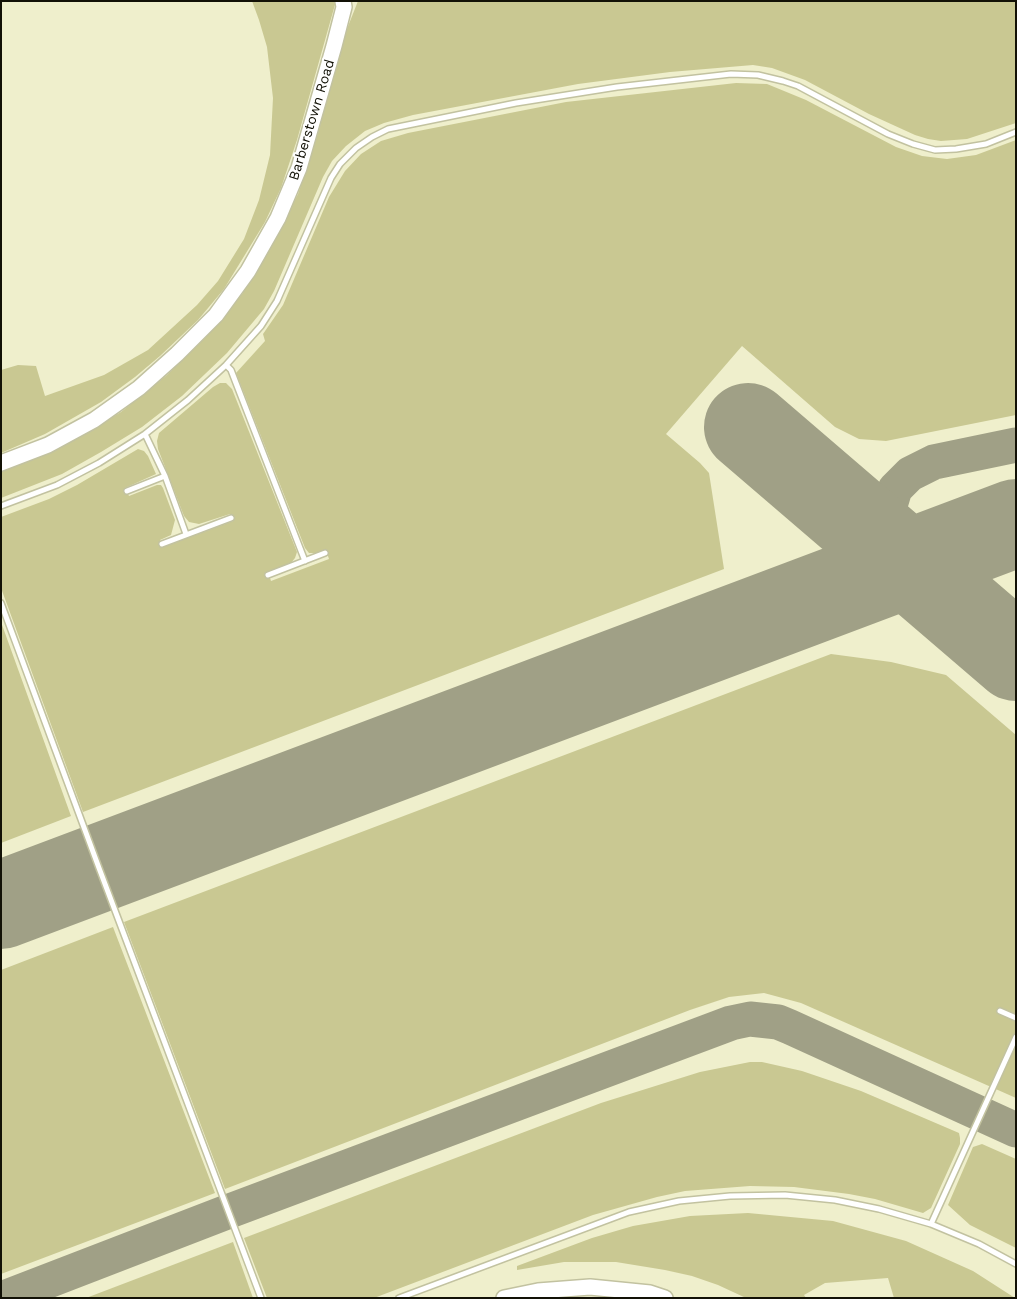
<!DOCTYPE html>
<style>
body{margin:0}
#map{position:relative;width:1017px;height:1299px;overflow:hidden;background:#efefcc;font-family:"Work Sans",sans-serif}
canvas{display:block}
.frame{position:absolute;inset:0;border:2px solid #121106;pointer-events:none}
</style>
<div id="map">
<canvas width="1017" height="1299"></canvas>
<div class="frame"></div>
</div>
<script>
const g = document.querySelector('canvas').getContext('2d');
g.lineJoin = 'round';
function fillPath(path, color) {
  g.fillStyle = color;
  g.fill(path, 'evenodd');
}
function poly(rows) {
  const path = new Path2D();
  for (const r of rows) {
    path.moveTo(r[0], r[1]);
    for (let i = 2; i < r.length; i += 2) path.lineTo(r[i], r[i + 1]);
  }
  return path;
}
function trace(path, color, width, dash) {
  g.strokeStyle = color;
  g.lineWidth = width;
  g.lineCap = dash ? 'butt' : 'round';
  g.setLineDash(dash || []);
  g.stroke(path);
}
function write(font, color, halo, rows, align = 'center') {
  g.font = font + ' "Work Sans",sans-serif';
  g.lineWidth = 4;
  g.setLineDash([]);
  g.textBaseline = 'middle';
  g.strokeStyle = halo;
  g.fillStyle = color;
  for (const [text, x, y, turn = 0] of rows) {
    g.save();
    g.translate(x, y);
    g.rotate((+turn || 0) * Math.PI / 180);
    g.textAlign = isNaN(turn) ? turn : align;
    if (halo) g.strokeText(text, 0, 0);
    g.fillText(text, 0, 0);
    g.restore();
  }
}
fillPath(poly([
 [252,1,336,1,297,140,281,188,265,222,224,289,198,320,160,356,135,377,101,402,45,434,1,453,1,370,18,365,36,366,45,396,104,375,148,350,197,305,218,281,244,239,259,200,270,155,273,98,267,47,259,20],
 [358,1,1016,1,1016,123,967,139,941,141,928,139,915,135,869,114,805,80,772,68,753,65,670,72,578,84,413,115,384,123,365,131,346,146,332,161,323,177,274,291,264,309,227,353,182,396,142,427,101,452,62,474,1,498,1,472,45,454,77,438,121,412,167,375,205,338,242,294,264,258,298,194,318,133,343,39],
 [736,83,767,84,806,100,896,147,922,156,947,159,976,155,1016,140,1016,415,886,441,859,439,835,427,742,346,666,434,700,463,709,473,724,569,83,812,1,588,1,517,49,499,77,485,138,449,144,451,148,456,156,474,125,488,129,496,157,485,161,485,163,488,175,520,171,535,160,540,163,547,233,521,230,514,199,524,189,522,184,516,158,449,157,441,159,433,213,387,220,383,226,383,232,389,297,552,295,558,291,563,268,572,271,581,329,559,326,550,316,553,309,553,305,548,236,373,265,341,263,334,283,305,329,197,345,171,361,154,381,141,408,133,566,102],
 [1,622,71,816,1,843],
 [831,654,891,662,946,675,1016,735,1016,1098,801,1003,764,993,729,997,690,1010,225,1189,124,922],
 [113,927,215,1193,1,1274,1,970],
 [750,1062,762,1062,802,1071,861,1091,959,1133,960,1138,960,1144,931,1208,923,1213,875,1199,849,1194,794,1187,750,1186,685,1191,657,1197,593,1215,374,1298,267,1298,244,1238,601,1103,700,1072],
 [982,1144,1016,1159,1016,1248,970,1225,948,1205,973,1147],
 [748,1213,833,1221,906,1241,973,1271,1015,1298,894,1298,888,1278,825,1283,804,1295,806,1298,746,1298,718,1285,692,1276,665,1270,616,1262,564,1262,517,1270,517,1266,592,1238,633,1226,690,1216],
 [233,1242,253,1298,86,1298]
]), '#c9c892');
trace(poly([
 [899,557,888,526,889,509,895,489,910,474,934,462,1016,445],
 [4,1298,227,1212,731,1023,750,1019,778,1022,790,1027,1016,1130]
]), '#a0a086', 35);
trace(poly([
 [748,427,1016,657],
 [1,905,1016,523]
]), '#a0a086', 88);
const service = poly([
 [226,365,231,370,236,383,305,561],
 [145,434,165,476,186,534],
 [127,491,165,476],
 [1,506,57,485,99,463,145,434,188,400,226,365,261,326,277,301,331,178,340,164,356,148,372,137,388,129,516,103,617,87,731,74,758,75,783,81,798,86,888,134,913,144,935,150,956,149,986,144,1016,132],
 [162,544,231,518],
 [268,575,325,553],
 [1,603,99,868,261,1298],
 [1000,1011,1016,1018],
 [931,1224,1016,1037],
 [399,1298,629,1212,679,1201,730,1196,785,1195,835,1200,879,1209,931,1224,979,1244,1016,1264]
]);
const secondary = poly([
 [1,463,48,445,94,420,139,388,177,354,216,315,248,271,278,218,299,168,334,46,344,7,343,1],
 [504,1298,538,1291,590,1287,650,1293,665,1298]
]);
trace(service, '#c2c2a0', 8);
trace(secondary, '#c2c2a0', 18);
trace(service, '#fff', 5);
trace(secondary, '#fff', 15);
write('14px', '#121106', '#fff', [
 ["Barberstown Road",312,120,-73]
]);
</script>
